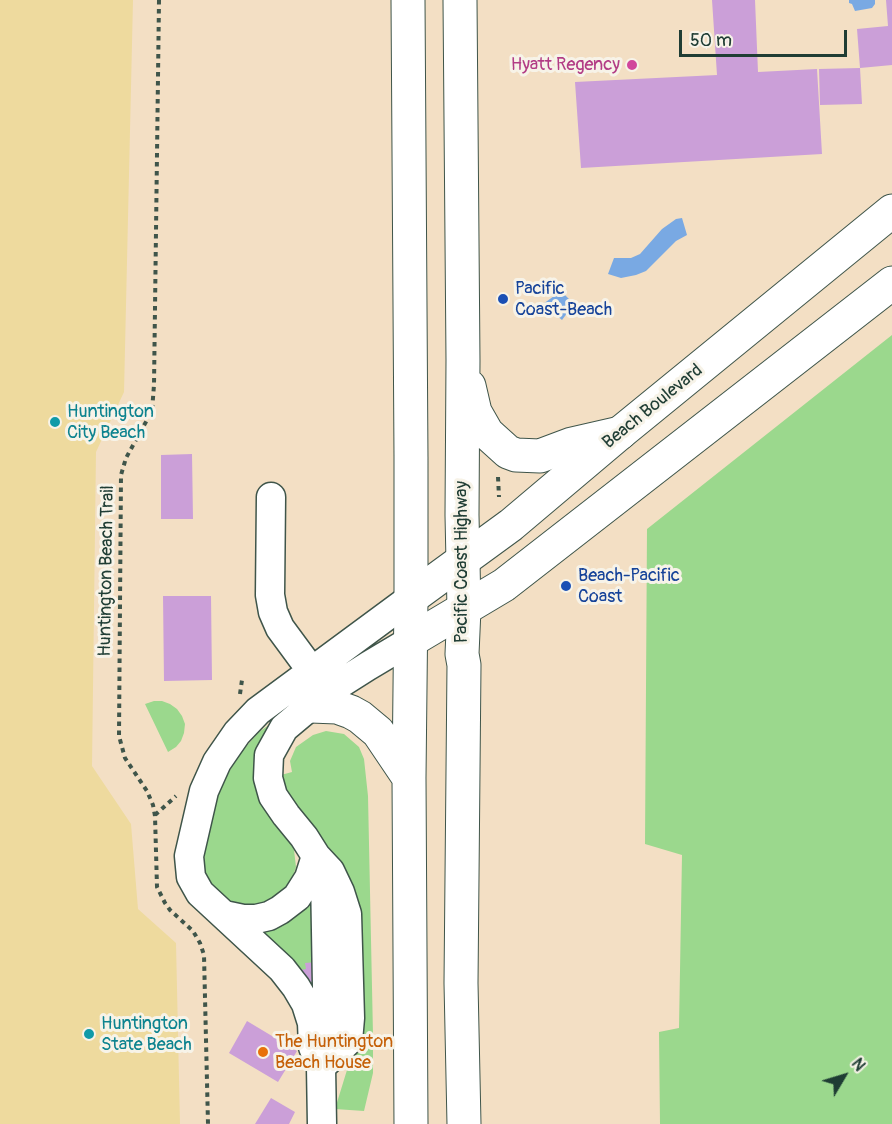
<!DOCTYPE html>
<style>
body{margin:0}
#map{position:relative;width:892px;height:1124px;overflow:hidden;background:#f3dfc4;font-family:Pangolin,sans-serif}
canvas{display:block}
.north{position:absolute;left:814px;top:1046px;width:60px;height:60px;-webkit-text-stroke:4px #f7f3e8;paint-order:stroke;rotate:52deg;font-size:16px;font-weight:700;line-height:24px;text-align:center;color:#1f3d34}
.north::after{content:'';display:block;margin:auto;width:21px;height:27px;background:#1f3d34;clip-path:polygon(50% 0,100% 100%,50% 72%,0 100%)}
.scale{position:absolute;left:679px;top:30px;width:168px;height:27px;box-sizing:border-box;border:3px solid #1f3d34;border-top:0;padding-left:8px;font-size:18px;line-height:21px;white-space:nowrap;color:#1f3d34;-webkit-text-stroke:4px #f7f3e8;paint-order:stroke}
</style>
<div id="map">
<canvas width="892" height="1124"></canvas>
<div class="north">N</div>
<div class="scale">50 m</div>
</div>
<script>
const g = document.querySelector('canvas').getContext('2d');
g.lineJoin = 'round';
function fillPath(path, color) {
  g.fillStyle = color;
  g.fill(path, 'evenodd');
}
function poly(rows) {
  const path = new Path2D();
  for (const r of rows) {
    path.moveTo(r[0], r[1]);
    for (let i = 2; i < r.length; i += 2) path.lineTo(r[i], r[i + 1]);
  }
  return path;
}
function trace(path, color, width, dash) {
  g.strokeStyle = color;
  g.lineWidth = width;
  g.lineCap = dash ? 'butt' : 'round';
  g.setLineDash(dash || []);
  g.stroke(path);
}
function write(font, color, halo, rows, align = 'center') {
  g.font = font + ' Pangolin,sans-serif';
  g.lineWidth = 6;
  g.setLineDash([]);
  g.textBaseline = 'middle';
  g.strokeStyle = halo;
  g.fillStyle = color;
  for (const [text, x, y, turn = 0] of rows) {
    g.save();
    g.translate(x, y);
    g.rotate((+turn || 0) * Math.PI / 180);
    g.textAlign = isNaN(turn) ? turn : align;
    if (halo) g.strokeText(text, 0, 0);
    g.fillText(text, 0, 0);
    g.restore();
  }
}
fillPath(poly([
 [892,335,892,1124,660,1124,659,1032,679,1028,682,855,645,844,647,529],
 [154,701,162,701,170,704,177,709,182,716,185,724,184,733,181,741,176,747,168,752,145,704],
 [273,722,290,840,294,850,296,867,291,882,280,895,267,904,242,907,220,898,210,885,204,868,205,838,219,788,242,751,259,732],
 [326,731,344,734,359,747,364,759,368,796,373,1035,373,1073,364,1111,335,1109,355,1044,348,876,332,852,284,790,281,775,292,772,290,761,296,747,313,735],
 [312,898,320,996,258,936,262,931]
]), '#9bd88d');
fillPath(poly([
 [0,0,133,0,124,392,96,452,92,766,131,824,138,909,176,943,180,1124,0,1124]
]), '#eeda9e');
fillPath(poly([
 [849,0,875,0,875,4,872,8,855,11,852,4,849,3],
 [682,218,687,235,676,241,646,271,636,275,621,278,608,274,614,258,631,258,640,254,662,229,676,219],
 [561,291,574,304,562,320,543,304]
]), '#79a9e3');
fillPath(poly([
 [712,0,755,0,758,72,817,69,822,154,581,168,575,82,717,75],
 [886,0,892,0,892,65,860,68,857,29,888,26],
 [860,68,862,104,820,105,819,69],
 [192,454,193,519,161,519,161,455],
 [163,596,211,596,212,680,164,681],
 [317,962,319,983,302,982,299,970,306,969,305,963],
 [247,1021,297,1051,278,1082,229,1053],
 [271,1098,295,1112,289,1124,255,1124]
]), '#cb9fd8');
const minor = poly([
 [271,497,270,595,273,612,280,628,322,685],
 [325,875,328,1042],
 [224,915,243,919,256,919,269,916,280,910,297,897,309,878,316,856],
 [321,1067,348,1041,350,1018,347,914,340,892,330,871,316,856,304,837,286,815,273,796,268,778,269,755,284,728,327,692,368,666,410,641],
 [322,1124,321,1067,313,1047,312,1023,306,1004,296,987,282,969,200,893,191,877,189,856,204,791,217,762,237,733,258,711,411,598]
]);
const major = poly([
 [411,598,511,525,620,433,892,211],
 [410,641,504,585,892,283]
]);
const highway = poly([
 [408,0,411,457,411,598,409,778,411,1124],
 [460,0,463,360,462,515,464,609,462,654,464,665,461,983,464,1124],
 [469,386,475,412,487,433,508,452,516,455,540,456,572,444,620,433],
 [311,706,337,707,351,712,360,717,378,732,409,778]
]);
trace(minor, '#3f554a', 31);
trace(major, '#3f554a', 35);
trace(highway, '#3f554a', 35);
trace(poly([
 [159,0,154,385,152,411,126,458,121,475,119,736,125,758,147,791,153,805,155,816,157,887,165,903,170,910,193,931,200,943,204,955,208,1124],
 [498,477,499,497],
 [240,694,242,680],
 [155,815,176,796]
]), '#3f554a', 4, [4.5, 4.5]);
trace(minor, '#fff', 28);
trace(major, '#fff', 33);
trace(highway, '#fff', 33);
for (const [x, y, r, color] of [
 [632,65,6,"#d1479c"],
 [503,299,6,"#1a4fb4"],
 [55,422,6,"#0f9aa8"],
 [566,586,6,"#1a4fb4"],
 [89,1034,6,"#0f9aa8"],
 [263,1052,6,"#e8710a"]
]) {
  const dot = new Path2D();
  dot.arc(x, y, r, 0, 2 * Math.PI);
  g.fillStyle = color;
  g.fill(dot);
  trace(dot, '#f7f3e8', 2);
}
write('18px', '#b23c85', '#f7f3e8', [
 ["Hyatt Regency",620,65]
], 'right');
write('18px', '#164399', '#f7f3e8', [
 ["Pacific",515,289],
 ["Coast-Beach",515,310],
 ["Beach-Pacific",578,576],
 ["Coast",578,597]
], 'left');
write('18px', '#1f3d34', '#f7f3e8', [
 ["Beach Boulevard",653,407,-39],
 ["Pacific Coast Highway",462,562,-90],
 ["Huntington Beach Trail",107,571,-89]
]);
write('18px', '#0d838f', '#f7f3e8', [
 ["Huntington",67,412],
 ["City Beach",67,433],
 ["Huntington",101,1024],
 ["State Beach",101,1045]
], 'left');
write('18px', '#c56008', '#f7f3e8', [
 ["The Huntington",275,1042],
 ["Beach House",275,1063]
], 'left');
</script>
